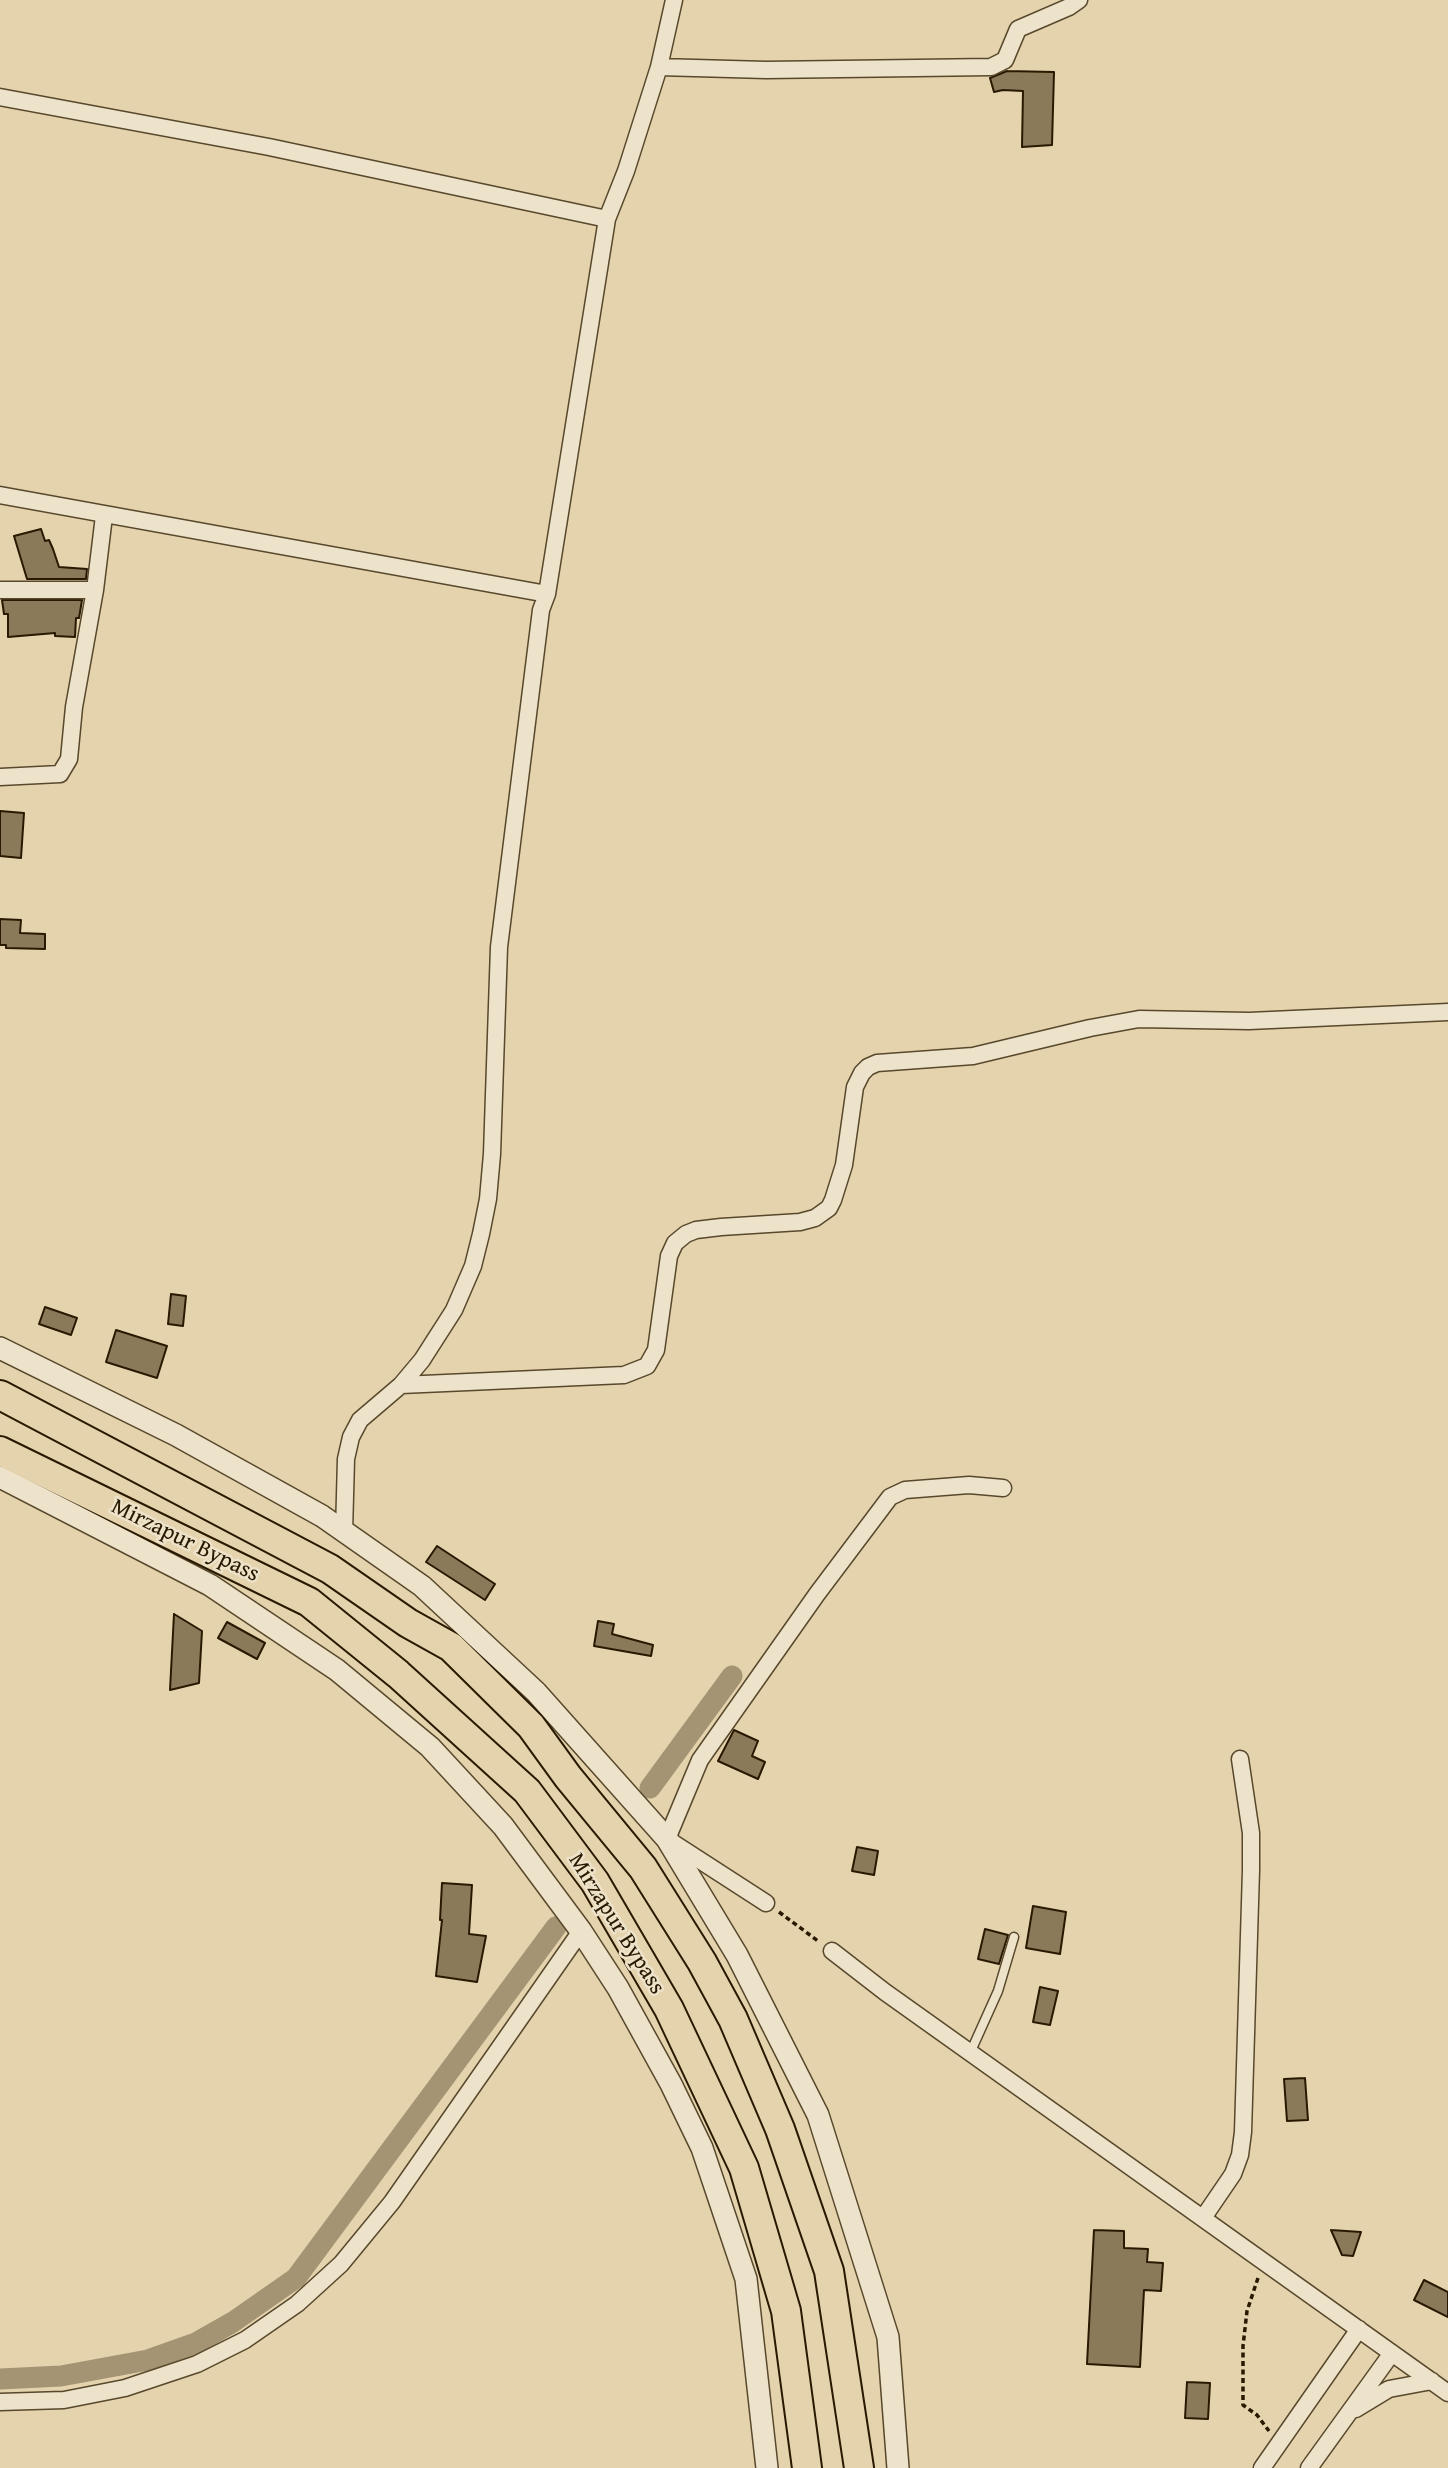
<!DOCTYPE html>
<style>
body{margin:0}
canvas{display:block;background:#e4d3ad}
</style>
<canvas width="1448" height="2468"></canvas>
<script>
const g = document.querySelector('canvas').getContext('2d');
g.lineJoin = 'round';
function poly(rows) {
  const path = new Path2D();
  for (const r of rows) {
    path.moveTo(r[0], r[1]);
    for (let i = 2; i < r.length; i += 2) path.lineTo(r[i], r[i + 1]);
  }
  return path;
}
function trace(path, color, width, dash) {
  g.strokeStyle = color;
  g.lineWidth = width;
  g.lineCap = dash ? 'butt' : 'round';
  g.setLineDash(dash || []);
  g.stroke(path);
}
function fillPath(path, color) {
  g.fillStyle = color;
  g.fill(path, 'evenodd');
}
function write(font, color, halo, rows, align = 'center') {
  g.font = font + ' "Gentium Book Plus",serif';
  g.lineWidth = 5;
  g.setLineDash([]);
  g.textBaseline = 'middle';
  g.strokeStyle = halo;
  g.fillStyle = color;
  for (const [text, x, y, turn = 0] of rows) {
    g.save();
    g.translate(x, y);
    g.rotate((+turn || 0) * Math.PI / 180);
    g.textAlign = isNaN(turn) ? turn : align;
    if (halo) g.strokeText(text, 0, 0);
    g.fillText(text, 0, 0);
    g.restore();
  }
}
trace(poly([
 [650,1788,732,1676],
 [0,2379,61,2376,148,2360,196,2343,233,2322,296,2278,556,1927]
]), '#a59473', 21);
const building = poly([
 [1007,71,1054,72,1052,145,1022,147,1023,91,1003,90,994,92,990,78,1007,71],
 [41,529,45,541,49,540,53,549,59,567,87,569,86,579,27,579,14,536,41,529],
 [2,600,82,600,79,618,76,618,75,637,55,636,55,633,8,637,8,614,4,614,2,600],
 [0,811,24,813,21,858,0,856,0,811],
 [0,919,21,920,20,933,45,934,45,949,6,948,6,945,0,945,0,919],
 [171,1294,186,1296,183,1326,168,1324,171,1294],
 [45,1307,77,1318,71,1335,39,1324,45,1307],
 [116,1330,167,1346,157,1378,106,1362,116,1330],
 [437,1546,495,1584,485,1600,426,1562,437,1546],
 [174,1614,202,1631,199,1683,170,1690,174,1614],
 [598,1621,614,1624,612,1634,653,1645,651,1656,594,1646,598,1621],
 [227,1622,265,1643,257,1659,218,1638,227,1622],
 [734,1730,758,1741,752,1756,765,1762,758,1779,718,1761,734,1730],
 [857,1847,878,1851,874,1875,852,1871,857,1847],
 [442,1883,472,1885,469,1934,486,1936,477,1982,436,1976,442,1920,440,1920,442,1883],
 [1033,1906,1066,1912,1060,1954,1026,1948,1033,1906],
 [985,1929,1008,1935,999,1964,978,1959,985,1929],
 [1040,1987,1058,1991,1050,2025,1033,2022,1040,1987],
 [1305,2078,1308,2120,1287,2121,1284,2079,1305,2078],
 [1094,2230,1124,2231,1124,2248,1148,2249,1147,2262,1163,2263,1161,2291,1144,2290,1140,2367,1087,2364,1094,2230],
 [1331,2230,1361,2232,1353,2256,1342,2255,1331,2230],
 [1424,2280,1448,2292,1448,2317,1414,2300,1424,2280],
 [1187,2382,1210,2383,1208,2419,1185,2418,1187,2382]
]);
fillPath(building, '#8b7a5a');
trace(building, '#2a1901', 2);
const service = poly([
 [971,2051,998,1991,1014,1937]
]);
const minor = poly([
 [659,67,766,70,991,67,1005,60,1018,29,1069,7,1079,0],
 [0,97,269,147,607,219],
 [0,495,547,594],
 [0,590,95,590],
 [0,777,60,774,69,759,74,707,95,590,104,516],
 [401,1385,624,1375,647,1366,656,1350,669,1256,675,1243,686,1234,696,1230,721,1227,800,1222,815,1218,829,1208,833,1200,844,1165,855,1087,862,1073,868,1067,877,1063,973,1056,1090,1028,1139,1019,1249,1021,1448,1012],
 [344,1532,346,1459,351,1437,360,1420,401,1385,422,1360,454,1310,473,1266,481,1234,488,1199,492,1154,499,947,541,610,547,594,607,219,626,171,659,67,674,0],
 [766,1903,667,1839,700,1760,817,1594,890,1497,905,1490,969,1485,1003,1488],
 [832,1951,885,1992,1448,2393],
 [1203,2218,1233,2174,1240,2155,1243,2132,1251,1870,1251,1833,1240,1759],
 [0,2402,64,2400,125,2388,197,2364,245,2340,297,2304,341,2264,392,2202,581,1931],
 [1356,2409,1389,2389,1432,2381],
 [1262,2468,1359,2329],
 [1309,2468,1392,2353]
]);
const tertiary = poly([
 [0,1348,176,1435,322,1516,422,1586,536,1692,667,1839,737,1955,818,2115,888,2337,898,2468],
 [0,1477,210,1585,337,1670,430,1747,503,1826,581,1931,618,1988,671,2084,702,2148,746,2279,767,2468]
]);
const trunk = poly([
 [0,1395,330,1569,408,1623,451,1647,531,1726,568,1777,643,1868,702,1962,733,2019,780,2129,829,2271,859,2468],
 [0,1451,309,1602,398,1674,527,1791,595,1882,669,2009,744,2168,786,2311,807,2468]
]);
trace(service, '#58482c', 11);
trace(minor, '#58482c', 19);
trace(tertiary, '#58482c', 24);
trace(trunk, '#2a1901', 32);
trace(poly([
 [779,1912,818,1941],
 [1258,2278,1247,2311,1243,2346,1243,2405,1257,2415,1269,2431]
]), '#2a1901', 3.5, [5, 3.5]);
trace(service, '#ede2ca', 8);
trace(minor, '#ede2ca', 16);
trace(tertiary, '#ede2ca', 21);
trace(trunk, '#e4d3ad', 28);
write('23px', '#2a1901', '#ede2ca', [
 ["Mirzapur Bypass",185,1541,26],
 ["Mirzapur Bypass",616,1924,58]
]);
</script>
